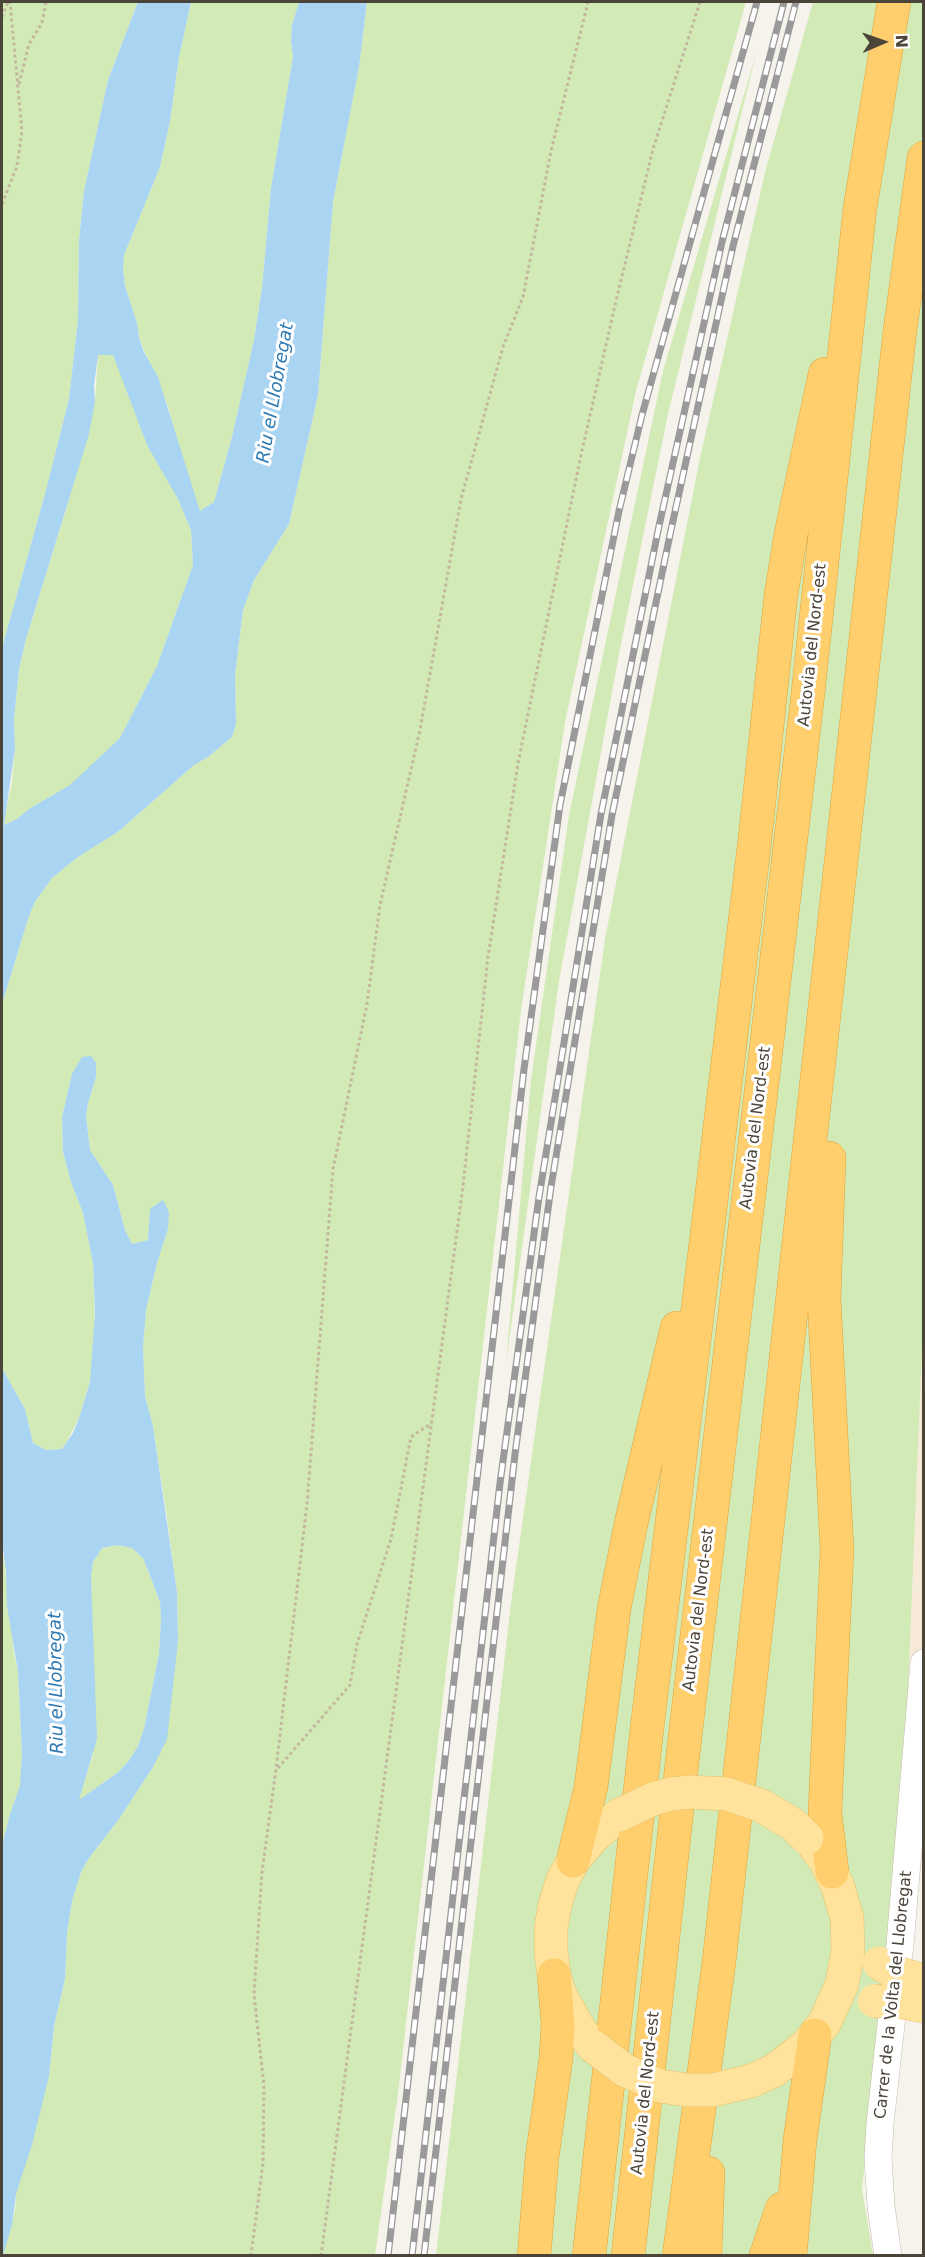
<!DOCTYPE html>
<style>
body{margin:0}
#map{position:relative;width:925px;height:2257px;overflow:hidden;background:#f6f3ec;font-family:"DejaVu Sans",sans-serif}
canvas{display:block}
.frame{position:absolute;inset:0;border:3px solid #4b4439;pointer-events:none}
.north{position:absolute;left:853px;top:12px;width:60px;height:60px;-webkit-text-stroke:4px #fff;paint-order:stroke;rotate:88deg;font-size:16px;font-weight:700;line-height:24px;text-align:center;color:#4b4439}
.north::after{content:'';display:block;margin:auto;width:21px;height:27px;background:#4b4439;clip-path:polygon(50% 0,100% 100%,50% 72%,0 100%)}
</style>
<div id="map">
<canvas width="925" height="2257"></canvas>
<div class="frame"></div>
<div class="north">N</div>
</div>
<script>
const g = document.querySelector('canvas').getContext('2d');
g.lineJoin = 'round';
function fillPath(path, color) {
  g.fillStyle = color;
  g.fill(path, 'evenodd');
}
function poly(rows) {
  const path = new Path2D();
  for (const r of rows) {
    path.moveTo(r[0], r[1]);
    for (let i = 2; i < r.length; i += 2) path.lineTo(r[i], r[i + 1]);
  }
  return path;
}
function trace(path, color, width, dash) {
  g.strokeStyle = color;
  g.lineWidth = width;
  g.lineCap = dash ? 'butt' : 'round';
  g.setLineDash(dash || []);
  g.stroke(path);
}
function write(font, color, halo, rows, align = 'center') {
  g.font = font + ' "DejaVu Sans",sans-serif';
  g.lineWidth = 6;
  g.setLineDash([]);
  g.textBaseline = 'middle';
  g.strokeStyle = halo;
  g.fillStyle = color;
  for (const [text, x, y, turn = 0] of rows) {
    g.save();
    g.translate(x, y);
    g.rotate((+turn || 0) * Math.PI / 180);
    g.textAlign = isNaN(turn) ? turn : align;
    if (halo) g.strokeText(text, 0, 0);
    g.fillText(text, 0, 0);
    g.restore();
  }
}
fillPath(poly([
 [923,1323,924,1670,909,1669]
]), '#f7ead8');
fillPath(poly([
 [2,2,138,2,108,80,84,191,79,240,78,320,69,399,45,494,2,648],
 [191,2,299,2,292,25,291,41,293,57,271,188,262,288,254,340,232,437,214,502,199,512,184,467,168,407,139,338,137,323,125,286,123,270,124,255,160,167,170,121,179,57],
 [367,2,746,2,636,391,565,722,521,1010,398,2094,375,2255,3,2255,15,2210,16,2194,49,2076,54,2026,65,1979,67,1933,72,1901,81,1872,89,1858,119,1819,153,1767,178,1641,178,1626,177,1592,166,1511,153,1426,145,1396,143,1347,146,1310,157,1263,168,1229,150,1209,148,1240,132,1244,125,1230,113,1185,90,1150,86,1116,88,1103,96,1077,75,1070,72,1074,62,1117,63,1152,71,1182,83,1213,93,1263,95,1330,90,1382,79,1418,63,1449,46,1450,33,1443,25,1409,3,1370,2,1355,2,1004,29,916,35,902,52,878,78,857,119,831,194,765,208,757,232,737,236,724,235,675,243,610,254,580,289,524,318,395,333,202,359,67],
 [813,2,923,2,923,1323,903,1814,862,2189,873,2255,436,2256,511,1603,605,939,700,458,765,172],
 [757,50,668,414,620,649,559,981,506,1363,531,1080,569,815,663,371],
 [98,355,113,355,120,370,147,445,172,485,191,530,193,565,157,666,120,738,71,785,29,809,17,819,3,825,12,782,15,749,14,719,19,669,26,639,64,516,95,402],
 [2,1541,14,1653,18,1672,22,1753,21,1786,10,1814,2,1846],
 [117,1545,132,1548,143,1558,160,1602,161,1619,159,1654,144,1729,138,1746,128,1762,117,1773,78,1801,93,1755,91,1577,93,1562,102,1548]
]), '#d2eab5');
fillPath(poly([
 [138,2,191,2,179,57,170,121,160,167,124,255,123,270,125,286,137,323,139,338,144,352,158,377,200,511,214,502,232,437,254,340,262,288,271,188,293,57,291,41,292,25,299,2,367,2,359,67,333,202,318,395,289,524,254,580,243,610,235,675,236,724,232,737,208,757,194,765,119,831,78,857,52,878,35,902,29,916,2,1004,2,648,45,494,69,399,78,320,79,240,84,191,108,80],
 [98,355,113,355,147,445,178,499,191,530,193,565,157,666,120,738,70,785,29,809,17,819,4,825,15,749,14,719,19,669,26,639,89,434,95,402,94,386],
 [91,1056,96,1063,96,1077,88,1103,86,1116,90,1150,113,1185,125,1230,132,1244,148,1240,150,1209,163,1200,169,1212,168,1229,157,1263,146,1310,143,1347,145,1396,153,1426,177,1592,178,1641,167,1739,153,1767,119,1819,89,1858,81,1872,72,1901,67,1933,65,1979,54,2026,49,2076,32,2145,16,2194,12,2225,3,2255,2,2255,2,1846,10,1814,20,1786,22,1753,18,1672,7,1606,6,1572,2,1540,2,1343,3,1370,25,1409,33,1443,46,1450,62,1449,73,1433,79,1418,90,1382,95,1314,93,1263,83,1213,71,1182,63,1152,62,1117,72,1074,82,1057],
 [117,1545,132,1548,143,1558,149,1573,160,1602,161,1619,159,1654,144,1729,138,1746,128,1762,117,1773,79,1800,97,1739,91,1577,93,1562,102,1548]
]), '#a9d4f2');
const minor = poly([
 [888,2256,881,2206,878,2158,880,2124,900,1944,924,1663]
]);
const major = poly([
 [593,2046,580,2030,560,1995,554,1975,551,1952,551,1928,555,1905,562,1882,573,1861,594,1836,619,1815],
 [751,2081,775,2070,807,2045,825,2022,842,1984,848,1951,847,1918,838,1887,825,1860,815,1847]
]);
const highway = poly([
 [829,1158,824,1298,837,1550,826,1788,825,1813,832,1872],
 [573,1861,591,1787,614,1609,631,1524,677,1328],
 [534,2256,542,2158,556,2058,558,2024,554,1975],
 [589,2256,647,1728,755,839,781,595,791,534,825,374],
 [628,2256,683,1754,808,693,860,208,894,2],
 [679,2256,719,1962,900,330,924,158],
 [705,2256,708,2173],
 [766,2256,782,2209],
 [790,2256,800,2140,815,2035]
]);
trace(minor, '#c2bbae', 28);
trace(major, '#e6c16a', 34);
trace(highway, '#e0a43c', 34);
trace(poly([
 [2,17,8,2],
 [19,84,29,44,42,23,46,2],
 [2,204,17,166,22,131,10,2],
 [278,1768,350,1685,357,1644,391,1539,411,1437,432,1423],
 [251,2256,263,2163,264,2086,254,1994,262,1872,276,1769,307,1504,333,1169,367,1004,380,905,420,730,461,499,503,347,523,297,551,151,588,2],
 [321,2256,463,1186,488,957,518,763,581,455,616,301,653,149,700,2]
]), '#c4b79f', 3, [3, 3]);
trace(minor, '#fff', 27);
trace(major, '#ffe39c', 33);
trace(highway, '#ffcf6e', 33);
const rail = poly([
 [388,2256,524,1069,560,805,619,511,642,415,757,2],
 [412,2256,500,1483,539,1197,601,814,659,526,722,242,784,2],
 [424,2256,515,1454,551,1187,612,815,671,530,733,246,796,2]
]);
trace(rail, '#9a9a9a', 7);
trace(rail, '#fff', 4.5, [14]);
const majorBridge = poly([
 [619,1815,653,1799,671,1794,690,1792,727,1794,762,1806,794,1825,807,1838],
 [879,1963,892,1971,924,1981],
 [874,2001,901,2002,924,2006],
 [593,2046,624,2070,660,2086,686,2090,713,2090,751,2081]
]);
trace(majorBridge, '#e6c16a', 34, []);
trace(majorBridge, '#ffe39c', 33);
write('16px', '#4b4439', '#fff', [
 ["Autovia del Nord-est",813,645,-84],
 ["Autovia del Nord-est",756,1128,-83],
 ["Autovia del Nord-est",699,1610,-83],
 ["Carrer de la Volta del Llobregat",894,1995,-84],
 ["Autovia del Nord-est",646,2093,-84]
]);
write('italic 18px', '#2e7ab2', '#fff', [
 ["Riu el Llobregat",276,393,-80],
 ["Riu el Llobregat",57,1683,-91]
]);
</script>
